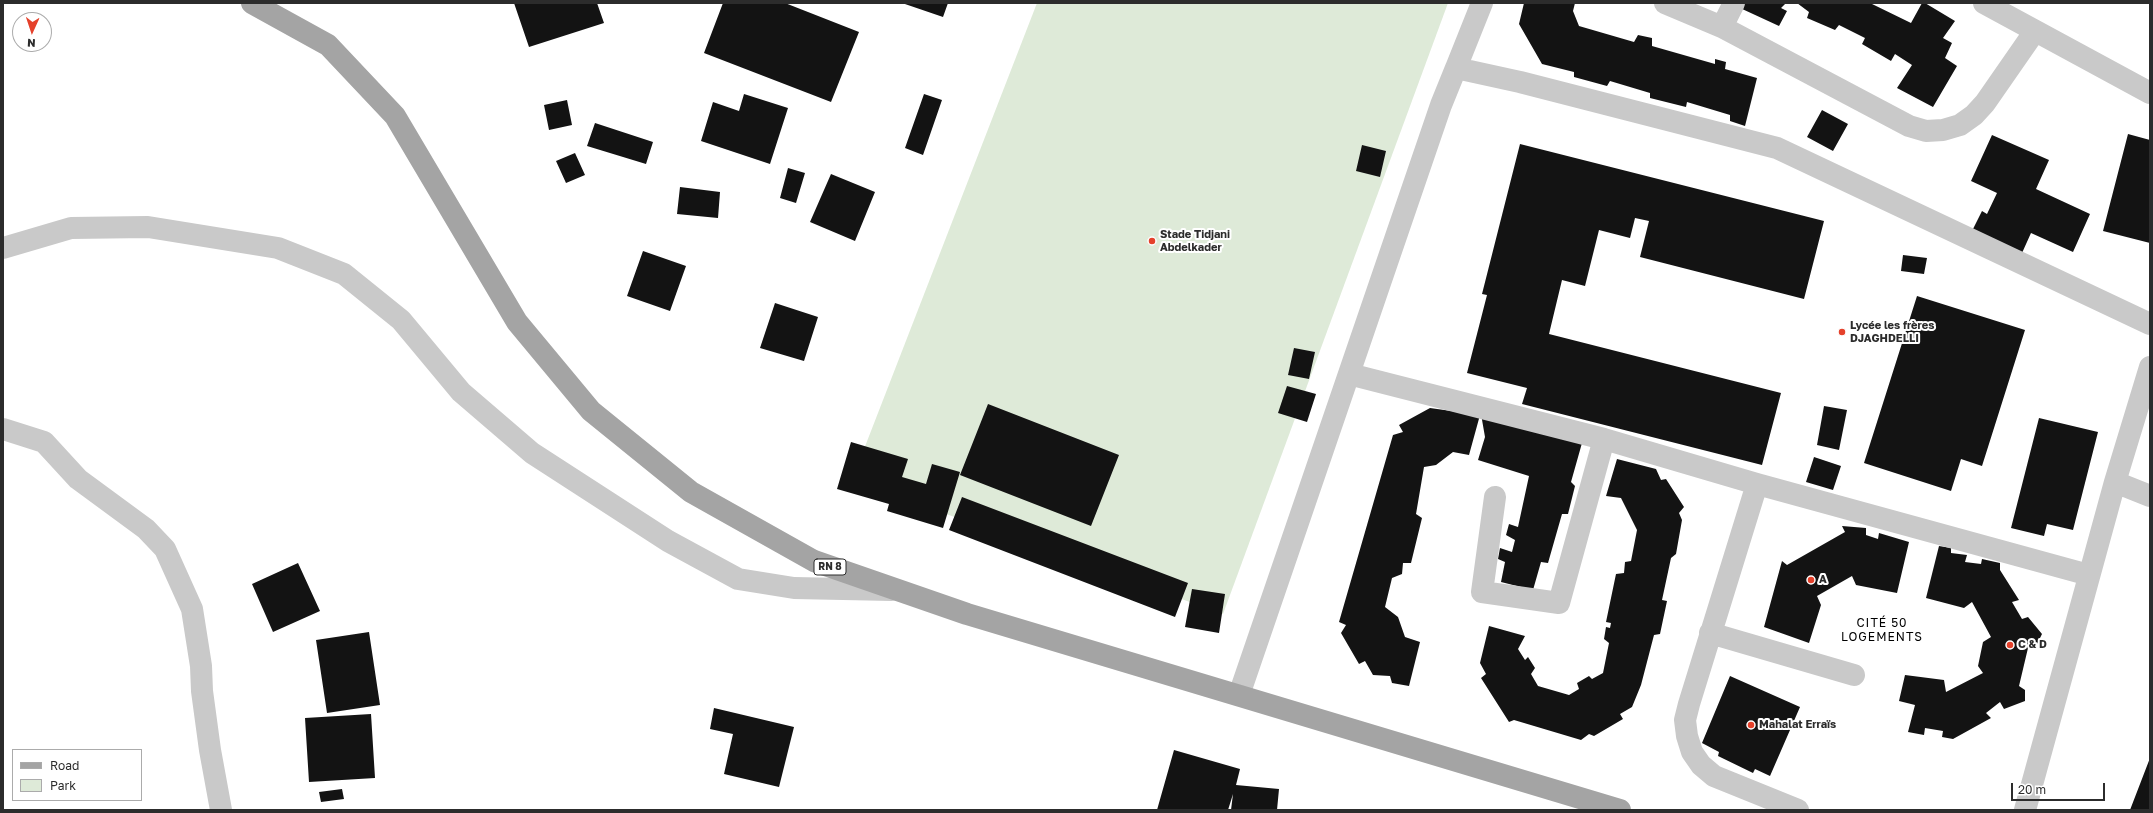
<!DOCTYPE html>
<meta charset="utf-8">
<style>
body{margin:0}
#map{position:relative;width:2153px;height:813px;overflow:hidden;background:#fff;font-family:"Golos Text",sans-serif}
canvas{display:block}
.frame{position:absolute;inset:0;border:4px solid #2c2c2c;pointer-events:none}
.legend{position:absolute;left:12px;top:749px;width:130px;height:52px;box-sizing:border-box;background:#fff;border:1px solid #ababab;margin:0;padding:5px 7px;list-style:none;font-size:12px;color:#2c2c2c}
.legend li{display:flex;align-items:center;gap:8px;height:20px}
.legend b{width:20px;border:1px solid #ababab}
.north{position:absolute;left:12px;top:12px;width:40px;height:40px;box-sizing:border-box;background:#fff;border:1px solid #ababab;border-radius:50%;rotate:183deg;font-size:11px;font-weight:700;line-height:16px;text-align:center;color:#2c2c2c}
.north::after{content:'';display:block;margin:auto;width:14px;height:18px;background:#e5412b;clip-path:polygon(50% 0,100% 100%,50% 72%,0 100%)}
.scale{position:absolute;left:2011px;top:783px;width:94px;height:18px;box-sizing:border-box;border:2px solid #2c2c2c;border-top:0;padding-left:5px;font-size:12px;line-height:14px;white-space:nowrap;color:#2c2c2c;-webkit-text-stroke:3px #fff;paint-order:stroke}
</style>
<div id="map">
<canvas width="2153" height="813"></canvas>
<div class="frame"></div>
<ul class="legend">
<li><b style="height:5px;background:#a4a4a4"></b>Road</li>
<li><b style="height:11px;background:#deead8"></b>Park</li>
</ul>
<div class="north">N</div>
<div class="scale">20 m</div>
</div>
<script>
const g = document.querySelector('canvas').getContext('2d');
g.lineJoin = 'round';
function fillPath(path, color) {
  g.fillStyle = color;
  g.fill(path, 'evenodd');
}
function poly(rows) {
  const path = new Path2D();
  for (const r of rows) {
    path.moveTo(r[0], r[1]);
    for (let i = 2; i < r.length; i += 2) path.lineTo(r[i], r[i + 1]);
  }
  return path;
}
function trace(path, color, width, dash) {
  g.strokeStyle = color;
  g.lineWidth = width;
  g.lineCap = dash ? 'butt' : 'round';
  g.setLineDash(dash || []);
  g.stroke(path);
}
function write(font, color, halo, rows, align = 'center') {
  g.font = font + ' "Golos Text",sans-serif';
  g.lineWidth = 4;
  g.setLineDash([]);
  g.textBaseline = 'middle';
  g.strokeStyle = halo;
  g.fillStyle = color;
  for (const [text, x, y, turn = 0] of rows) {
    g.save();
    g.translate(x, y);
    g.rotate((+turn || 0) * Math.PI / 180);
    g.textAlign = isNaN(turn) ? turn : align;
    if (halo) g.strokeText(text, 0, 0);
    g.fillText(text, 0, 0);
    g.restore();
  }
}
fillPath(poly([
 [1037,3,1448,3,1223,614,852,480]
]), '#deead8');
fillPath(poly([
 [514,3,597,3,604,23,529,47],
 [723,3,785,3,859,32,831,102,704,53],
 [902,3,948,3,943,17],
 [1524,3,1575,3,1573,11,1579,26,1634,42,1638,35,1652,38,1652,46,1715,64,1715,59,1726,62,1725,69,1757,78,1745,126,1730,121,1730,115,1687,102,1686,107,1650,98,1650,93,1610,81,1607,86,1574,77,1574,72,1542,64,1519,24],
 [1743,3,1786,3,1781,8,1787,11,1779,26,1740,8],
 [1797,3,1870,3,1911,23,1922,3,1925,3,1955,21,1943,38,1952,43,1945,58,1957,66,1933,107,1897,88,1912,65,1895,54,1891,61,1862,44,1865,38,1839,25,1835,30,1807,18,1809,12],
 [744,94,788,108,770,164,701,141,713,102,739,111],
 [924,94,942,100,923,155,905,148],
 [567,100,572,125,549,130,544,105],
 [1822,110,1848,124,1833,151,1807,137],
 [595,123,653,142,646,164,587,146],
 [2128,134,2150,140,2150,243,2103,231],
 [1992,135,2049,160,2036,189,2090,214,2073,252,2031,233,2022,253,1972,231,1982,211,1987,214,1997,193,1971,181],
 [1520,144,1824,221,1804,299,1640,257,1649,221,1635,218,1630,238,1599,230,1585,286,1562,280,1549,334,1781,393,1762,465,1522,404,1527,388,1467,373,1487,295,1482,294],
 [1362,145,1386,151,1380,177,1356,171],
 [575,153,585,175,566,183,556,161],
 [788,168,805,173,796,203,780,198],
 [831,174,875,192,855,241,810,222],
 [680,187,720,192,718,218,677,214],
 [643,251,686,266,670,311,627,296],
 [1903,255,1927,258,1924,274,1901,271],
 [1917,296,2025,330,1982,466,1961,459,1951,491,1864,463],
 [775,303,818,317,804,361,760,348],
 [1294,348,1315,352,1309,379,1288,375],
 [1287,386,1316,394,1307,422,1278,413],
 [988,404,1119,455,1091,526,960,475],
 [1824,406,1847,410,1839,450,1817,445],
 [1430,408,1480,415,1469,455,1453,452,1436,465,1424,467,1416,514,1422,518,1411,563,1403,563,1402,574,1392,578,1385,607,1398,617,1405,637,1420,642,1409,686,1392,683,1390,676,1373,675,1365,661,1359,664,1341,633,1346,625,1339,622,1393,435,1403,432,1399,425],
 [1481,414,1582,443,1571,482,1575,486,1568,514,1562,514,1548,563,1541,562,1533,590,1501,582,1505,562,1498,559,1500,548,1512,552,1515,540,1506,535,1509,524,1518,527,1529,476,1478,460,1485,437],
 [2039,418,2098,432,2073,530,2047,524,2044,536,2011,528],
 [851,442,908,459,902,477,926,484,932,464,960,472,943,528,887,511,889,504,837,489],
 [1814,457,1841,466,1833,490,1806,482],
 [1617,459,1656,469,1661,480,1666,479,1684,507,1679,513,1682,520,1676,554,1671,558,1662,600,1667,601,1660,634,1654,635,1641,685,1632,707,1620,714,1623,719,1594,736,1589,734,1581,740,1514,720,1509,722,1481,678,1486,674,1480,663,1489,626,1525,636,1518,649,1525,660,1528,657,1535,668,1531,674,1538,686,1569,695,1579,689,1577,683,1589,676,1592,679,1603,673,1609,643,1604,639,1606,627,1610,628,1611,623,1606,622,1616,574,1624,573,1625,562,1631,561,1637,530,1621,498,1606,496],
 [962,497,1188,583,1175,617,949,530],
 [1842,526,1866,528,1866,535,1878,539,1879,533,1909,542,1897,593,1856,585,1852,576,1817,596,1821,605,1809,643,1764,627,1782,561,1787,565,1845,532],
 [1939,546,1951,548,1951,553,1967,555,1965,562,1981,564,1982,559,2000,563,2000,570,2019,600,2012,602,2022,619,2028,617,2042,634,2035,648,2028,648,2019,686,2025,690,2025,701,2004,709,2000,702,1986,713,1991,718,1953,739,1942,737,1943,731,1925,728,1924,735,1908,732,1915,705,1899,701,1905,675,1944,680,1946,692,1983,673,1978,666,1983,642,1991,637,1972,602,1964,608,1926,598],
 [298,563,320,611,273,632,252,584],
 [1192,589,1225,594,1219,633,1185,627],
 [369,632,380,705,327,713,316,640],
 [1730,676,1800,707,1770,776,1755,769,1753,773,1718,756,1719,752,1702,743],
 [714,708,794,727,779,787,724,774,733,734,710,729],
 [371,714,375,778,309,782,305,718],
 [1174,750,1240,769,1236,785,1279,789,1277,810,1231,810,1233,794,1228,810,1157,810],
 [2150,758,2150,810,2130,810],
 [342,789,344,799,321,802,319,792]
]), '#131313');
trace(poly([
 [1665,3,1722,27,1909,126,1926,131,1943,130,1960,125,1974,115,1985,103,2035,31],
 [1984,3,2150,93],
 [1722,27,1734,3],
 [1456,68,1482,3],
 [3,248,71,228,148,227,278,248,344,274,401,320,461,392,532,453,668,541,738,579,794,588,892,590],
 [1349,374,1604,439,1757,484,2089,575],
 [3,429,44,442,78,479,146,529,165,549,192,609,201,666,202,691,210,750,221,810],
 [2115,482,2150,496],
 [1757,484,1689,704,1685,720,1687,736,1692,752,1701,765,1714,776,1798,810],
 [1495,497,1482,592,1559,603,1604,439],
 [1710,633,1854,675],
 [1239,695,1441,105,1456,68,1520,82,1777,148,2150,324],
 [2025,810,2115,482,2150,367]
]), '#c9c9c9', 22);
trace(poly([
 [252,3,328,45,395,116,517,322,591,411,691,492,814,561,967,614,1620,810]
]), '#a4a4a4', 22);
for (const [x, y, r, color] of [
 [1152,241,4,"#e5412b"],
 [1842,332,4,"#e5412b"],
 [1811,580,4,"#e5412b"],
 [2010,645,4,"#e5412b"],
 [1751,725,4,"#e5412b"]
]) {
  const dot = new Path2D();
  dot.arc(x, y, r, 0, 2 * Math.PI);
  g.fillStyle = color;
  g.fill(dot);
  trace(dot, '#fff', 1.5);
}
for (const [x, y, w] of [
 [830,567,32]
]) {
  const box = new Path2D();
  box.roundRect(x - w / 2, y - 8, w, 16, 3);
  g.fillStyle = '#fff';
  g.fill(box);
  trace(box, '#2c2c2c', 1);
}
write('bold 10px', '#2c2c2c', null, [
 ["RN 8",830,567]
]);
write('bold 11px', '#2c2c2c', '#fff', [
 ["Stade Tidjani",1160,235],
 ["Abdelkader",1160,248],
 ["Lycée les frères",1850,326],
 ["DJAGHDELLI",1850,339],
 ["A",1819,580],
 ["C & D",2018,645],
 ["Mahalat Erraïs",1759,725]
], 'left');
g.letterSpacing = '1px';
write('12px', '#000', '#fff', [
 ["CITÉ 50",1882,623],
 ["LOGEMENTS",1882,637]
]);
g.letterSpacing = '0px';
</script>
